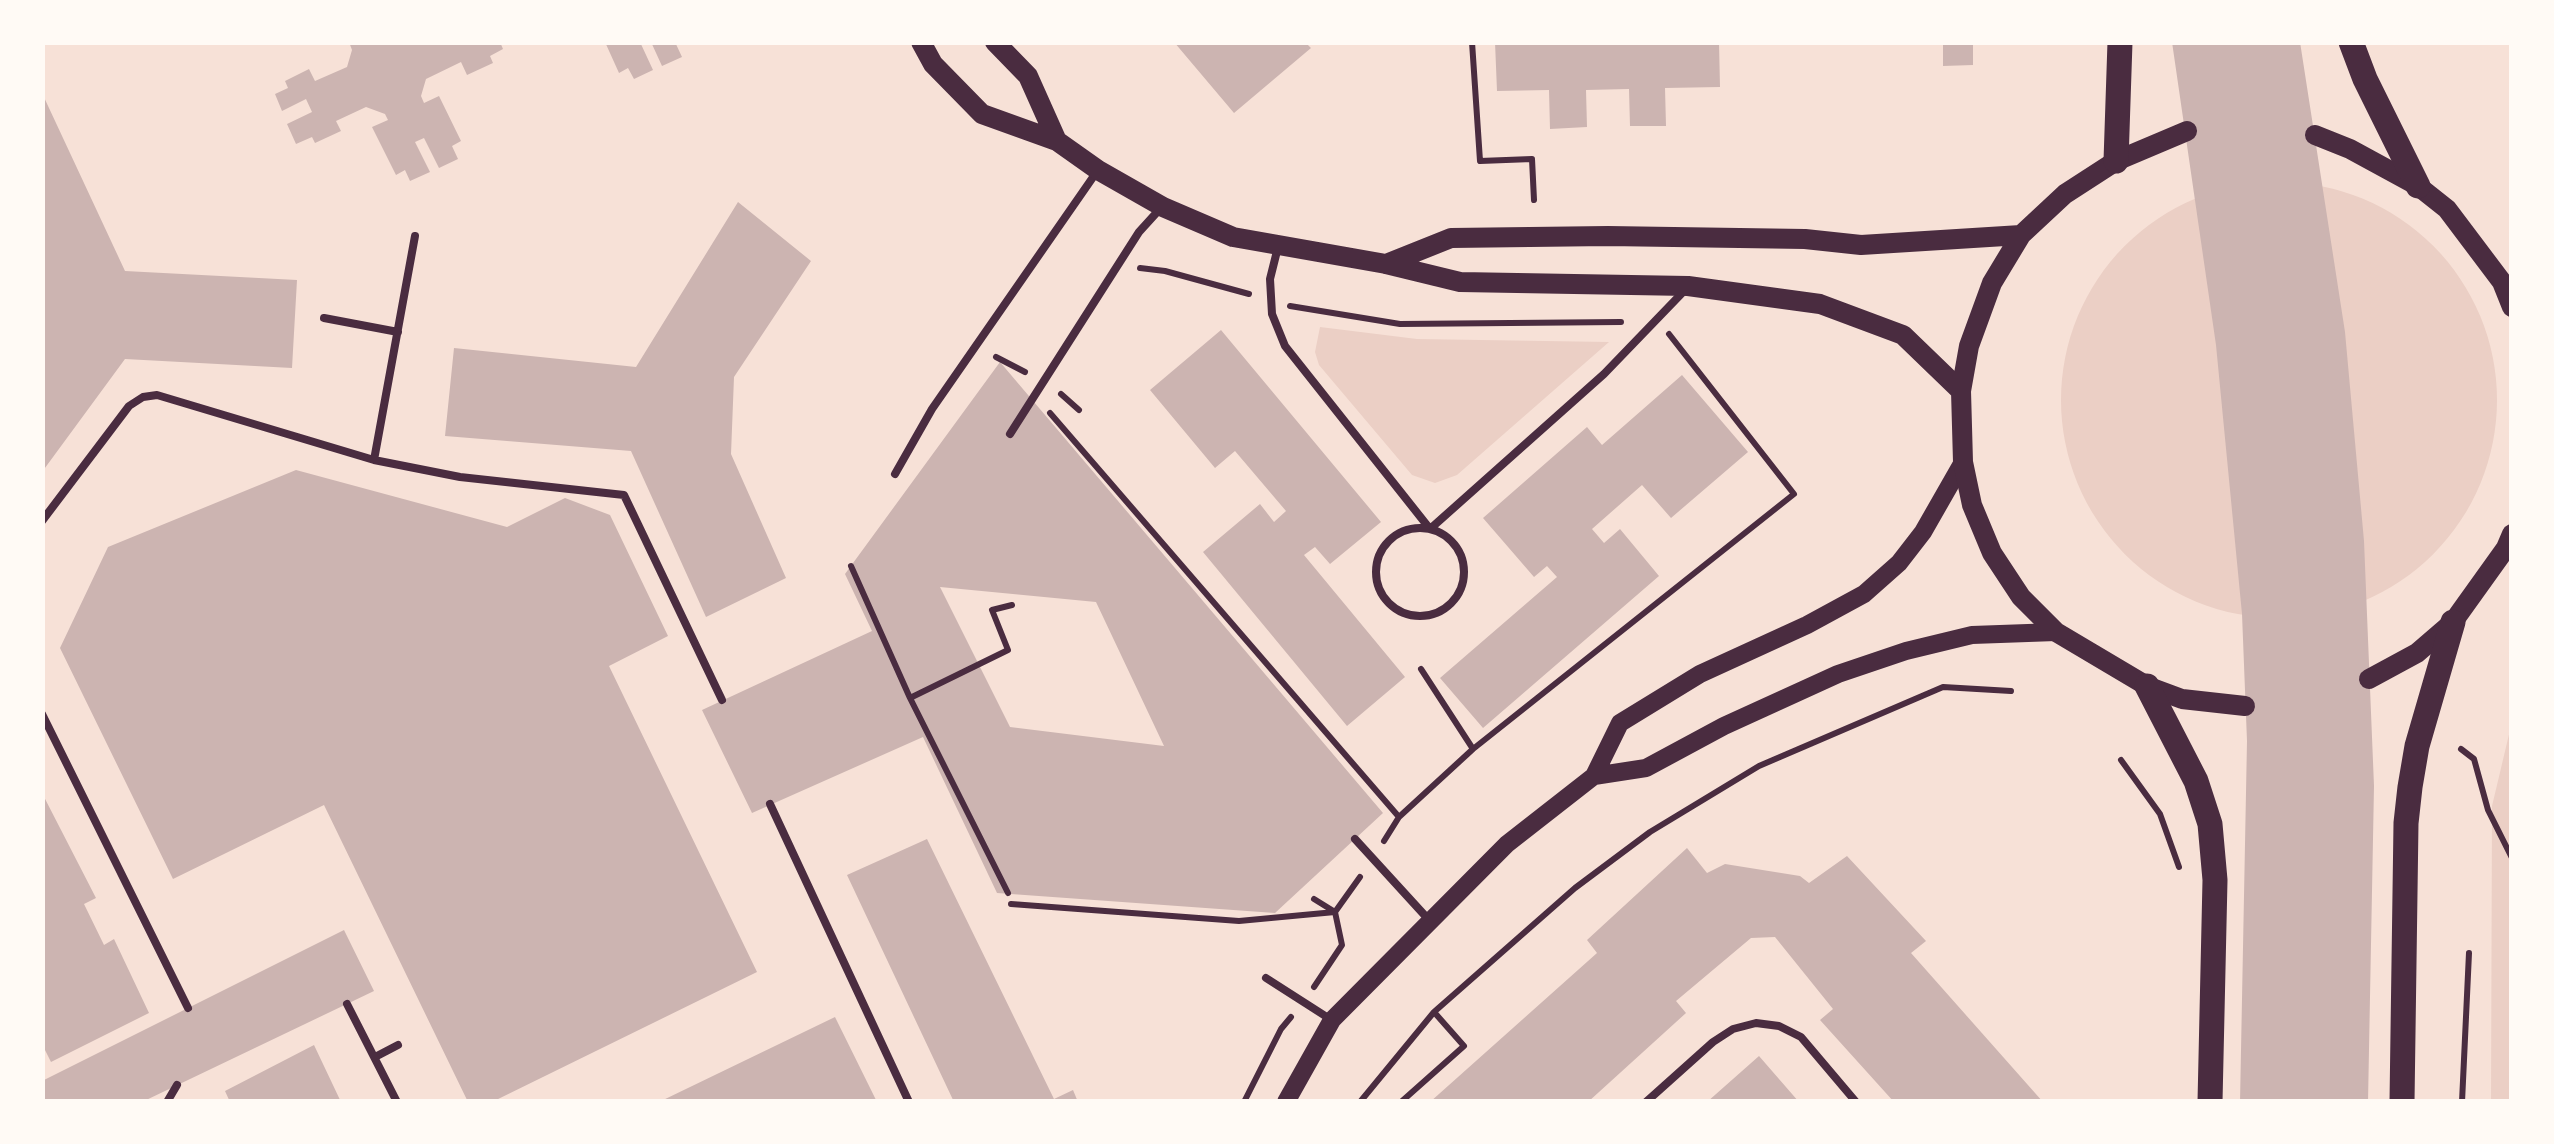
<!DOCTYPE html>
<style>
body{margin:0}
#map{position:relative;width:2554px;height:1144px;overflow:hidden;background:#f7e1d7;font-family:Commissioner,sans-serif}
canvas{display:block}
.frame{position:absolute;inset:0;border:45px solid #fffaf5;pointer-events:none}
</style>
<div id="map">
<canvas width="2554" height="1144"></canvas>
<div class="frame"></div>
</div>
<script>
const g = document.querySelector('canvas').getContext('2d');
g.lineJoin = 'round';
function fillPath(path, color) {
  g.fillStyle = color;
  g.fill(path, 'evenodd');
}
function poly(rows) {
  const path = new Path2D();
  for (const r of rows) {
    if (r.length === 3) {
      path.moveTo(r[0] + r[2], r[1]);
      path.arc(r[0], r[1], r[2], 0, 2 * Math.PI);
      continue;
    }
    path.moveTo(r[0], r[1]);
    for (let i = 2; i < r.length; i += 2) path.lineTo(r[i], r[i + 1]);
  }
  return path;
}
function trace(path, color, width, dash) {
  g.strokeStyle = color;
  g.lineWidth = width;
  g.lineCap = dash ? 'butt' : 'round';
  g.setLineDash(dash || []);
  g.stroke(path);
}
fillPath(poly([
 [2279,400,218],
 [1320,327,1417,339,1609,342,1457,475,1435,483,1412,475,1319,365,1315,352],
 [2511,726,2511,1101,2491,1102,2492,806]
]), '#ebcfc5');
fillPath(poly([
 [349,42,500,42,503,49,490,56,493,63,467,75,461,62,426,79,421,96,424,103,439,96,461,141,452,146,458,159,439,168,424,138,415,142,430,172,410,181,405,170,396,175,372,127,388,120,385,114,366,107,336,121,341,131,315,143,312,137,296,144,287,124,312,112,306,99,282,111,275,94,288,88,285,81,309,69,315,81,347,67,352,50],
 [605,42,640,42,653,70,634,79,628,68,619,73],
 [651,42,675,42,682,57,662,66],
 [1174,42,1305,42,1311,48,1234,113],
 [1495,42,1719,42,1720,87,1665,88,1666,126,1630,126,1629,89,1586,90,1587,127,1550,129,1549,90,1497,91],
 [1943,42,1973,42,1973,65,1943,66],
 [2172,42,2300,42,2345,332,2364,541,2374,786,2368,1102,2240,1102,2247,741,2242,614,2216,345],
 [42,93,125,271,297,280,292,368,125,359,42,472],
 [738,202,811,261,734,377,731,454,786,578,706,617,631,451,445,436,454,348,636,367],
 [1221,330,1381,522,1330,564,1315,547,1304,555,1405,677,1347,726,1203,552,1260,504,1274,522,1286,511,1235,451,1215,468,1150,390],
 [1000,362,1383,813,1275,913,997,893,923,737,752,813,702,710,872,631,845,574],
 [940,587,1096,602,1164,746,1010,727],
 [1682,375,1748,452,1671,518,1642,485,1592,529,1604,543,1620,529,1659,576,1483,728,1440,678,1557,577,1547,566,1534,577,1483,518,1587,427,1602,445],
 [296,470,507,527,565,498,610,515,668,636,609,666,757,972,492,1102,468,1102,324,805,173,879,60,648,108,547],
 [42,793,96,898,84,904,104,945,114,939,149,1013,51,1062,42,1044],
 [927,839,1054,1099,1073,1090,1078,1102,954,1102,847,875],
 [1687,848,1707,873,1725,864,1800,876,1809,883,1847,856,1926,941,1911,953,2043,1102,1894,1102,1820,1020,1833,1009,1775,937,1751,938,1676,1001,1686,1013,1588,1102,1430,1102,1597,953,1587,940],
 [344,930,374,991,142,1102,42,1102,42,1081],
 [835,1017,877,1102,659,1102],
 [314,1045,341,1102,230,1102,225,1091],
 [1759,1056,1799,1102,1707,1102]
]), '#ccb4b1');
trace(poly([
 [1472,42,1480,161,1532,159,1534,200],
 [1140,268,1165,271,1249,294],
 [1290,306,1400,324,1621,322],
 [996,357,1025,372],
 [1061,394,1079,410],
 [1050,413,1399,817],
 [851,566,910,698,1008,893],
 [1421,669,1473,749],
 [910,698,1008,650,992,610,1012,605],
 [2461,749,2474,759,2488,810,2512,858],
 [2121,760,2160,814,2179,867],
 [1384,841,1399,817,1473,749,1794,494,1669,334],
 [1011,904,1239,921,1335,912,1360,877],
 [1314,987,1342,945,1335,912,1314,899],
 [1244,1102,1281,1029,1291,1017],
 [1360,1102,1434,1012,1575,888,1650,832,1759,766,1943,687,2011,691],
 [1401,1102,1464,1046,1434,1012],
 [2462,1102,2469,953]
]), '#4a2c40', 6);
trace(poly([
 [1278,247,1270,279,1272,314,1285,346,1430,529,1604,374,1685,290],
 [324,318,398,332],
 [1010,434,1139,232,1159,210],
 [374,460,415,236],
 [895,474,932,409,1098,170],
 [42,521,129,406,143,397,157,395,374,460,460,477,624,495,722,700],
 [1420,572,44],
 [42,714,188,1008],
 [770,804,909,1102],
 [1355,839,1429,920],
 [1266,978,1330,1019],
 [347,1004,397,1102],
 [375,1057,398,1045],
 [167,1102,177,1085],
 [1646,1102,1713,1042,1733,1029,1756,1023,1779,1026,1801,1037,1856,1102]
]), '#4a2c40', 8);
trace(poly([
 [1594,776,1620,723,1700,674,1807,625,1864,594,1899,563,1923,532,1963,462],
 [1286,1102,1332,1020,1507,844,1594,776,1646,768,1724,726,1838,674,1906,651,1972,635,2056,632]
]), '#4a2c40', 18);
trace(poly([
 [921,42,933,64,982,114,1057,141,1098,170,1163,207,1233,237,1386,264,1460,282,1688,286,1820,304,1903,335,1961,391],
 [995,42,1028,76,1057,141],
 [2187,131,2116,161,2065,194,2021,235,1992,283,1969,346,1961,391,1963,462,1972,505,1992,553,2021,597,2056,632,2147,686,2182,699,2245,706],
 [2315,135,2350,149,2418,186,2447,209,2502,282,2512,307],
 [1386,264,1451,238,1608,236,1805,239,1861,245,2021,235],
 [2369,679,2417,653,2453,622,2506,548,2512,534]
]), '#4a2c40', 20);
trace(poly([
 [2351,42,2365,79,2418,186],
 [2116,161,2120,42],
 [2147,686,2196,781,2210,824,2215,880,2210,1102],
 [2402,1102,2406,823,2410,787,2417,746,2453,622]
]), '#4a2c40', 25);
</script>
